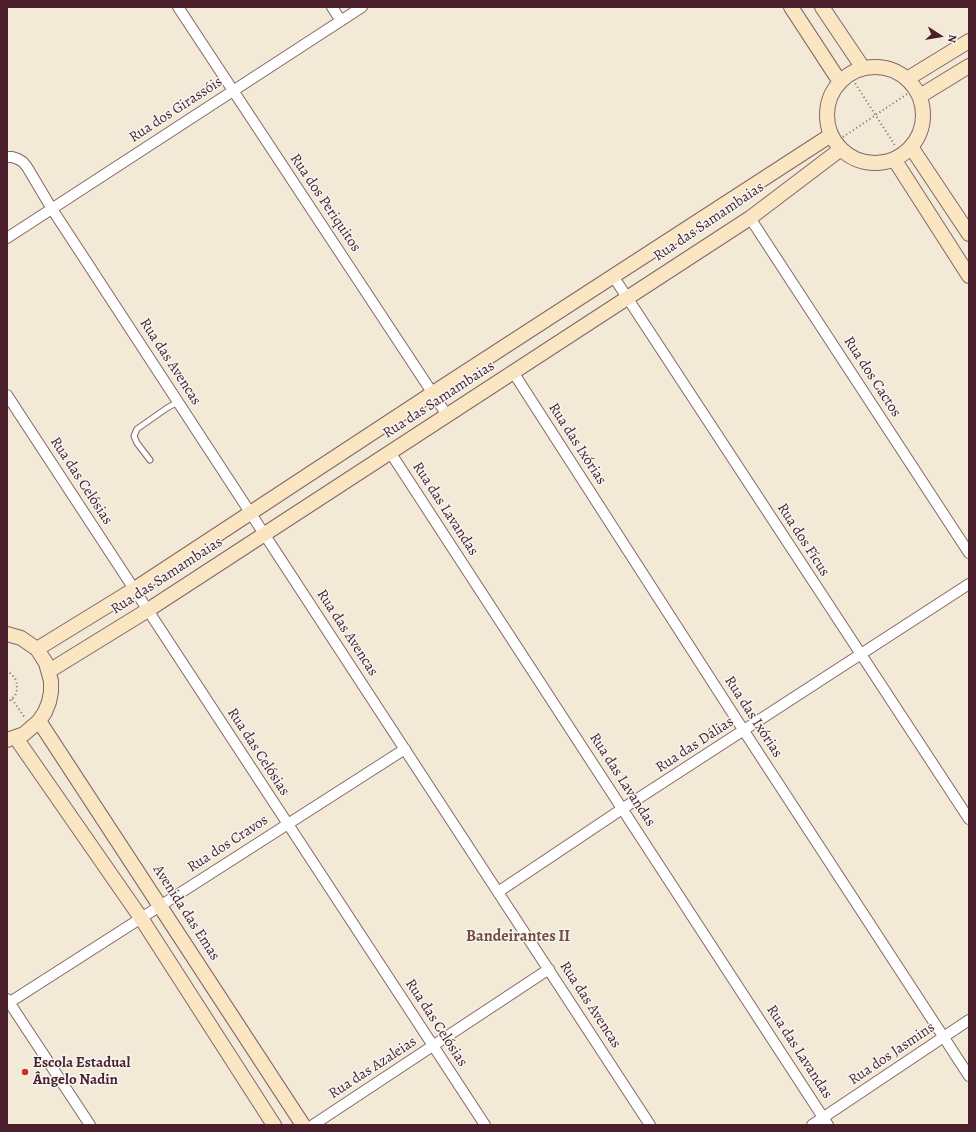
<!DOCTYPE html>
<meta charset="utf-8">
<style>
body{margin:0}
#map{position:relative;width:976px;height:1132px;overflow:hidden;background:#f2e9d6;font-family:Alegreya,serif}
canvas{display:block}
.frame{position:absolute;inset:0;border:8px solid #4a1f2b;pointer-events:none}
.north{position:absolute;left:920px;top:16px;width:40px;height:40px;-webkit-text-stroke:3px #f6f6f2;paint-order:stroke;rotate:102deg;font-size:11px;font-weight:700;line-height:16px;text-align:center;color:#4a1f2b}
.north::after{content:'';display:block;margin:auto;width:14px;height:18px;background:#4a1f2b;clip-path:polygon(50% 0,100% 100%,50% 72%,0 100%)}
</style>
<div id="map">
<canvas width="976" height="1132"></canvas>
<div class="frame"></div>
<div class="north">N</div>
</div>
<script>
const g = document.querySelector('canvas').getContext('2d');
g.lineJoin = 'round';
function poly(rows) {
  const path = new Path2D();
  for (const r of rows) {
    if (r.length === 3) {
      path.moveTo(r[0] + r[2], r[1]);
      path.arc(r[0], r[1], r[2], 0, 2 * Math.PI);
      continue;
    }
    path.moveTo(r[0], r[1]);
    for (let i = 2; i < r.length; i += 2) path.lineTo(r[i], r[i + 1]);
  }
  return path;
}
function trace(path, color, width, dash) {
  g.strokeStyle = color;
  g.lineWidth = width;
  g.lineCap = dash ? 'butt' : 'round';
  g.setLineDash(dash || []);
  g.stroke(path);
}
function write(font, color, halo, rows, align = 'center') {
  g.font = font + ' Alegreya,serif';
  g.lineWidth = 3;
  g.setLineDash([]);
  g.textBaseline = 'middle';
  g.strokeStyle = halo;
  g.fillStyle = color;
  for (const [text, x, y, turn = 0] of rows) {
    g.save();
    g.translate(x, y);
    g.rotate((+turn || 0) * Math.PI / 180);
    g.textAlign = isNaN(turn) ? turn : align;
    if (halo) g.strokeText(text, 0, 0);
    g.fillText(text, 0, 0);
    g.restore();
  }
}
const lane = poly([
 [150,460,137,443,134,436,137,429,167,408,178,402]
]);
const street = poly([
 [178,7,447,415],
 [332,7,341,21],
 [7,157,12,157,18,159,23,162,27,167,52,209,650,1125],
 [750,218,969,553],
 [7,238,362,7],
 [613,276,969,819],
 [513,372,744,731,969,1076],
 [7,395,485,1125],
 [390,452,828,1125],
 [498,892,622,809,969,584],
 [7,999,90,1125],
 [7,1004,405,749],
 [313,1125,549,969],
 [812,1125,969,1020]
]);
const secondary = poly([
 [791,7,840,82],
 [822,7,863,68],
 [875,115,48],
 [907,79,969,41],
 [920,96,969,66],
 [911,147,969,234],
 [894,159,969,276],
 [7,634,21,638,37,649,46,663,51,681,51,692,49,702,45,712,39,721,24,734,7,740],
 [37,649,133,590,433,393,831,135],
 [49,671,148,610,750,218,841,149],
 [39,721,303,1125],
 [16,738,141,918,274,1125]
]);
trace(lane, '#856667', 7);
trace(street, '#856667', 12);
trace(secondary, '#856667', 16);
trace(poly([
 [853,80,896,147],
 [843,137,907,94],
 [7,670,15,678,17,684,17,690,15,696,7,703],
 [12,699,25,718]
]), '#856667', 2, [1, 3]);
trace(lane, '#fff', 5);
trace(street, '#fff', 10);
trace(secondary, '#fbe6c4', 14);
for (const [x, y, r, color] of [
 [25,1072,4,"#c8321e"]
]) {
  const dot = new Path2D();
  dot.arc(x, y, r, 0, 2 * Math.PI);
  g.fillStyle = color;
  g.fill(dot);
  trace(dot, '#f6f6f2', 1.5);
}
write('15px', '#4a1f2b', '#f6f6f2', [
 ["Rua dos Girassóis",176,110,-33],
 ["Rua dos Periquitos",325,203,56],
 ["Rua das Samambaias",709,222,-34],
 ["Rua das Avencas",170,362,57],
 ["Rua dos Cactos",872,377,57],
 ["Rua das Samambaias",439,400,-33],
 ["Rua das Ixórias",577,444,57],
 ["Rua das Celósias",81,481,57],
 ["Rua das Lavandas",445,509,57],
 ["Rua dos Fícus",803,540,57],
 ["Rua das Samambaias",167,576,-33],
 ["Rua das Avencas",347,633,57],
 ["Rua das Ixórias",753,717,57],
 ["Rua das Dálias",695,745,-33],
 ["Rua das Celósias",258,752,57],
 ["Rua das Lavandas",622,780,57],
 ["Rua dos Cravos",228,844,-33],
 ["Avenida das Emas",186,913,57],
 ["Rua das Avencas",590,1005,57],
 ["Rua das Celósias",436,1023,57],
 ["Rua das Lavandas",799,1052,57],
 ["Rua dos Jasmins",892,1054,-34],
 ["Rua das Azaleias",373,1068,-33]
]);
write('bold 15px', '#4a1f2b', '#f6f6f2', [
 ["Escola Estadual",33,1063],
 ["Ângelo Nadin",33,1080]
], 'left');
write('bold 16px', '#764c3f', '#f6f6f2', [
 ["Bandeirantes II",518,937]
]);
</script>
